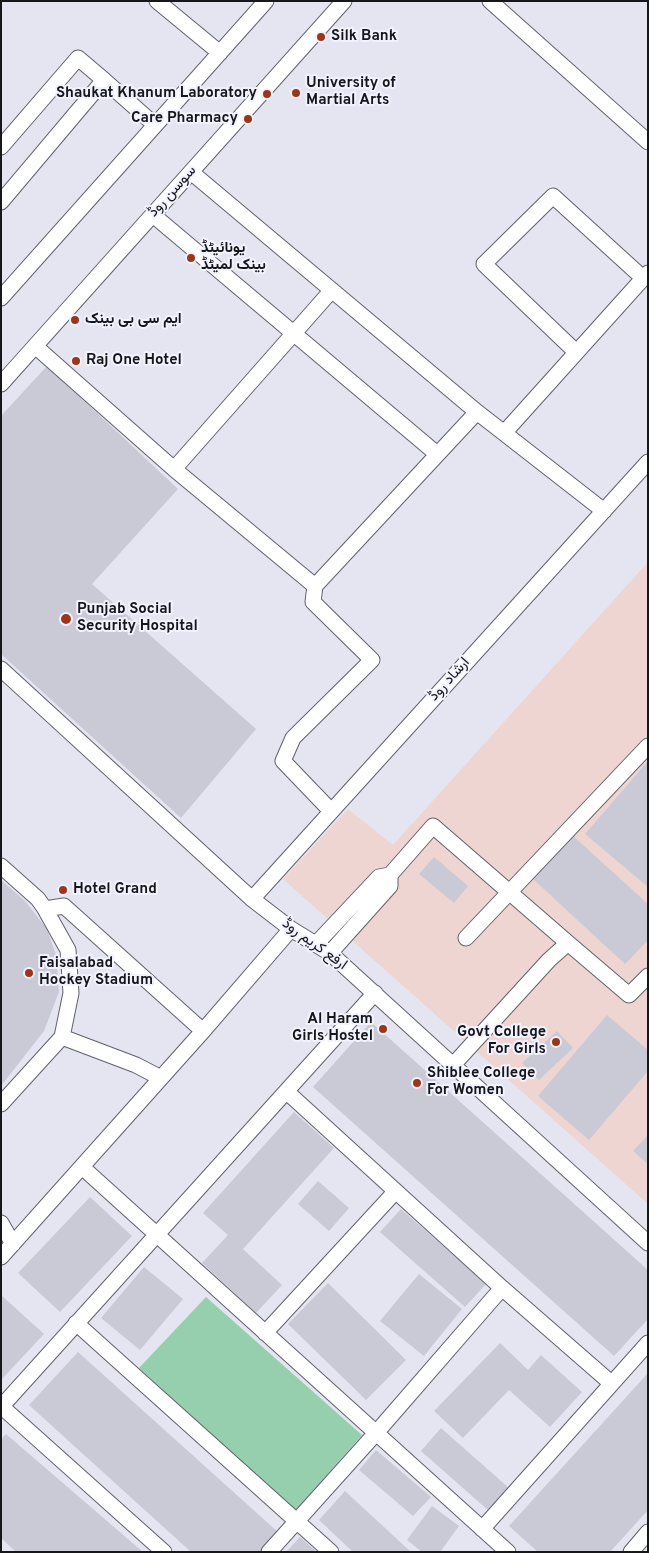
<!DOCTYPE html>
<meta charset="utf-8">
<style>
body{margin:0}
#map{position:relative;width:649px;height:1553px;overflow:hidden;background:#e4e5f1;font-family:Overpass,sans-serif}
canvas{display:block}
.frame{position:absolute;inset:0;border:2px solid #16171b;pointer-events:none}
</style>
<div id="map">
<canvas width="649" height="1553"></canvas>
<div class="frame"></div>
</div>
<script>
const g = document.querySelector('canvas').getContext('2d');
g.lineJoin = 'round';
function fillPath(path, color) {
  g.fillStyle = color;
  g.fill(path, 'evenodd');
}
function poly(rows) {
  const path = new Path2D();
  for (const r of rows) {
    path.moveTo(r[0], r[1]);
    for (let i = 2; i < r.length; i += 2) path.lineTo(r[i], r[i + 1]);
  }
  return path;
}
function trace(path, color, width, dash) {
  g.strokeStyle = color;
  g.lineWidth = width;
  g.lineCap = dash ? 'butt' : 'round';
  g.setLineDash(dash || []);
  g.stroke(path);
}
function write(font, color, halo, rows, align = 'center') {
  g.font = font + ' Overpass,Vazirmatn,sans-serif';
  g.lineWidth = 4;
  g.setLineDash([]);
  g.textBaseline = 'middle';
  g.strokeStyle = halo;
  g.fillStyle = color;
  for (const [text, x, y, turn = 0] of rows) {
    g.save();
    g.translate(x, y);
    g.rotate((+turn || 0) * Math.PI / 180);
    g.textAlign = isNaN(turn) ? turn : align;
    if (halo) g.strokeText(text, 0, 0);
    g.fillText(text, 0, 0);
    g.restore();
  }
}
fillPath(poly([
 [648,562,648,1204,283,879,348,809,393,845]
]), '#efd5d1');
fillPath(poly([
 [206,1297,362,1435,295,1511,139,1368]
]), '#96cfad');
fillPath(poly([
 [47,366,178,489,92,584,256,729,181,818,1,654,1,416],
 [648,761,648,887,585,834],
 [573,836,648,904,648,940,625,964,533,879],
 [434,857,468,886,454,903,419,874],
 [1,880,25,901,47,929,56,955,59,992,44,1031,1,1086],
 [607,1015,648,1050,648,1071,589,1140,538,1096],
 [371,1022,648,1270,648,1319,614,1356,313,1087],
 [557,1031,573,1048,539,1080,522,1063],
 [294,1112,334,1148,243,1249,282,1285,256,1313,202,1263,228,1235,203,1213],
 [648,1135,648,1164,633,1151],
 [318,1181,349,1208,329,1231,298,1204],
 [90,1197,132,1236,60,1312,18,1273],
 [401,1209,486,1284,465,1307,380,1232],
 [144,1267,183,1299,140,1350,101,1318],
 [419,1274,462,1309,424,1356,380,1321],
 [328,1283,406,1360,366,1400,288,1324],
 [1,1295,44,1334,1,1380],
 [500,1343,528,1370,541,1355,582,1392,550,1427,509,1390,463,1438,434,1411],
 [78,1352,279,1533,262,1552,191,1552,29,1405],
 [648,1373,648,1510,610,1552,538,1552,509,1526],
 [441,1428,509,1488,489,1511,421,1451],
 [6,1434,143,1552,16,1552,1,1538,1,1439],
 [376,1450,431,1497,413,1516,359,1470],
 [345,1491,411,1552,353,1552,319,1520],
 [432,1506,459,1526,440,1552,422,1552,407,1540],
 [300,1537,317,1552,286,1552]
]), '#c9cad6');
const minor = poly([
 [157,1,220,53],
 [490,1,648,142],
 [1,147,78,58,104,80],
 [191,172,477,412,604,511],
 [1,202,104,80,155,125],
 [153,215,437,454],
 [1,298,266,1],
 [35,346,174,469,315,586],
 [576,352,484,264,553,196,643,278],
 [1,384,344,1],
 [504,433,648,273],
 [174,469,332,290],
 [1,669,252,899,291,929,330,953,648,1243],
 [331,811,283,761,293,738,372,660,313,602,315,586,477,412],
 [1,866,38,899,45,909,68,950,71,993,62,1037,1,1104],
 [252,899,648,462],
 [45,909,64,906,203,1031],
 [466,938,648,746],
 [568,943,629,995,648,976],
 [316,944,379,877,390,875,433,826,568,943,549,960,453,1065],
 [330,953,390,886,390,875],
 [62,1037,136,1065,161,1078],
 [287,1092,502,1288,611,1383],
 [82,1167,508,1552],
 [1,1223,13,1244],
 [1,1257,203,1031,291,929],
 [76,1323,331,1552],
 [265,1333,395,1192],
 [1,1406,164,1552],
 [1,1407,375,993],
 [482,1529,648,1343],
 [269,1552,376,1433,502,1288],
 [631,1552,648,1532]
]);
trace(minor, '#61616c', 17);
trace(minor, '#fff', 15);
for (const [x, y, r, color] of [
 [321,37,5,"#9d3518"],
 [296,93,5,"#9d3518"],
 [267,94,5,"#9d3518"],
 [248,119,5,"#9d3518"],
 [191,258,5,"#9d3518"],
 [75,320,5,"#9d3518"],
 [76,361,5,"#9d3518"],
 [66,619,6,"#9d3518"],
 [63,890,5,"#9d3518"],
 [29,973,5,"#9d3518"],
 [383,1029,5,"#9d3518"],
 [556,1042,5,"#9d3518"],
 [417,1083,5,"#9d3518"]
]) {
  const dot = new Path2D();
  dot.arc(x, y, r, 0, 2 * Math.PI);
  g.fillStyle = color;
  g.fill(dot);
  trace(dot, '#f1f2fe', 2);
}
write('bold 15px', '#16171b', '#f1f2fe', [
 ["Silk Bank",331,37],
 ["University of",306,84],
 ["Martial Arts",306,101],
 ["Shaukat Khanum Laboratory",257,94,"right"],
 ["Care Pharmacy",238,119,"right"],
 ["یونائیٹڈ",201,249],
 ["بینک لمیٹڈ",201,266],
 ["ایم سی بی بینک",85,320],
 ["Raj One Hotel",86,361],
 ["Punjab Social",77,610],
 ["Security Hospital",77,627],
 ["Hotel Grand",73,890],
 ["Faisalabad",39,964],
 ["Hockey Stadium",39,981],
 ["Al Haram",373,1020,"right"],
 ["Girls Hostel",373,1037,"right"],
 ["Govt College",546,1033,"right"],
 ["For Girls",546,1050,"right"],
 ["Shiblee College",427,1074],
 ["For Women",427,1091]
], 'left');
write('15px', '#16171b', '#f1f2fe', [
 ["سوسن روڈ",173,192,-48],
 ["ارشاد روڈ",450,680,-48],
 ["ارفع کریم روڈ",314,945,36]
]);
</script>
